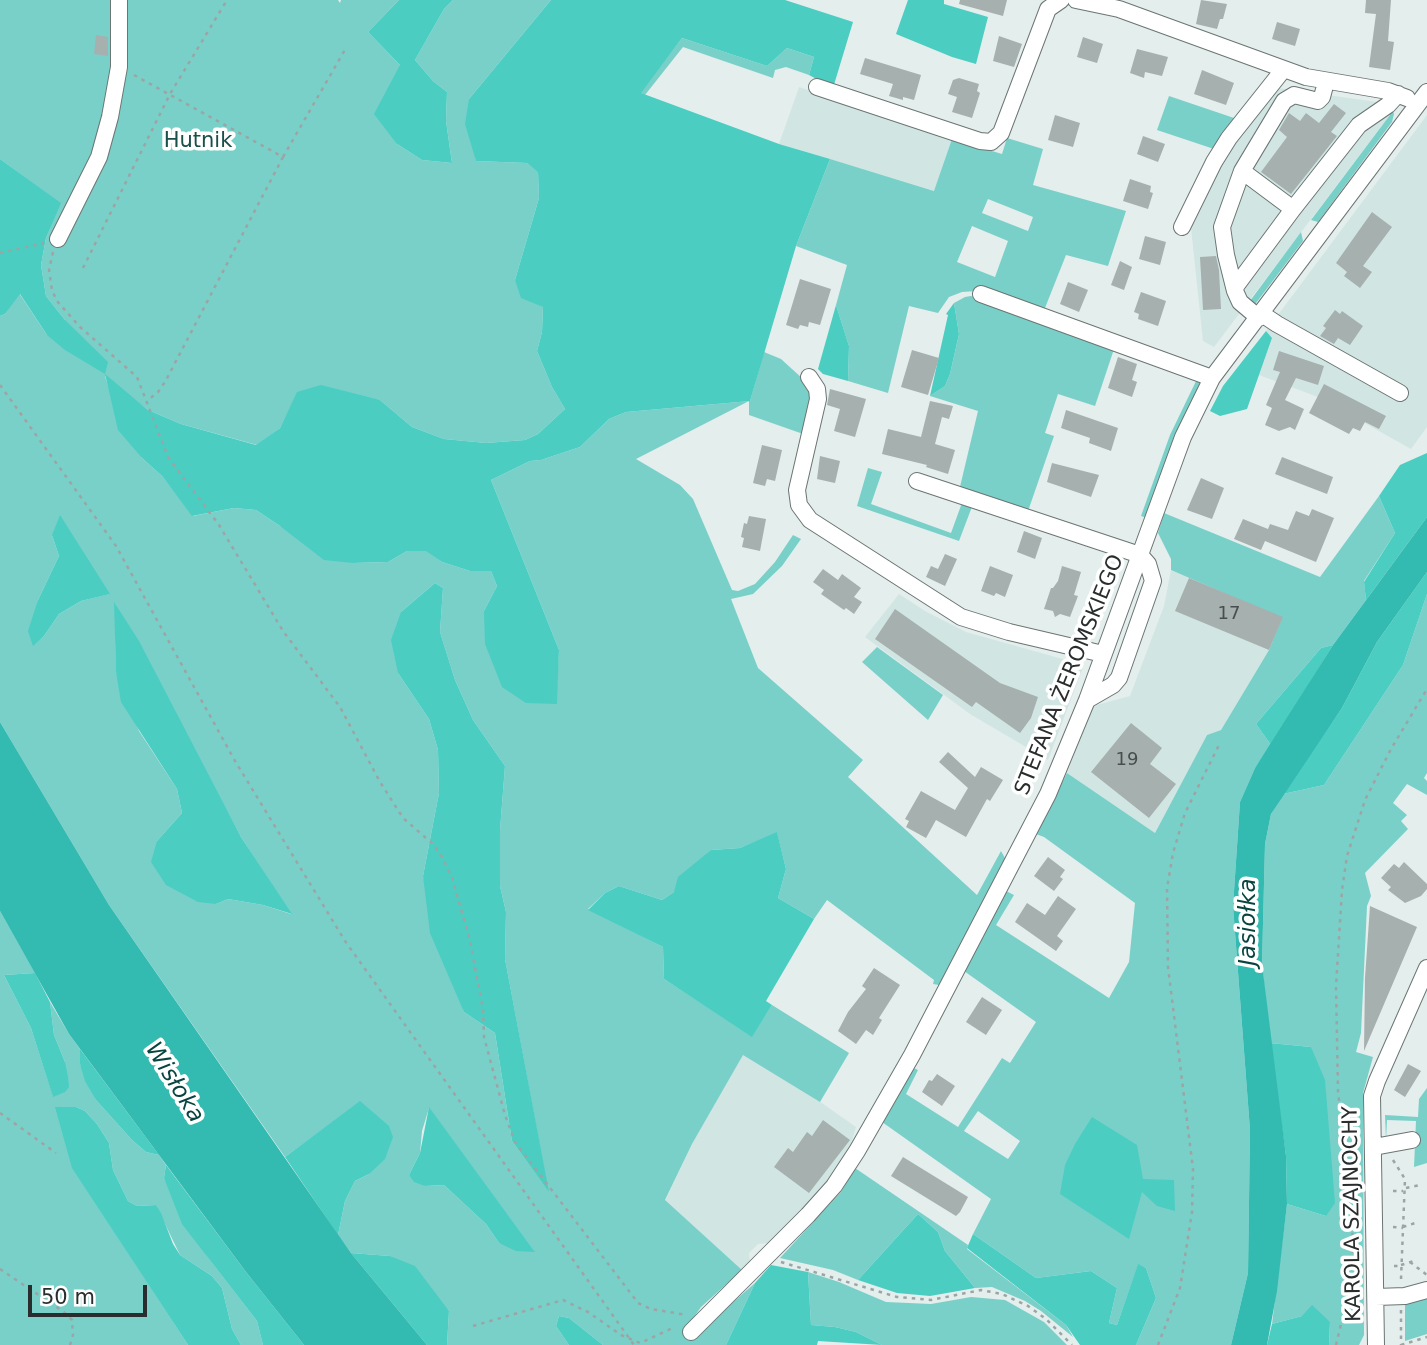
<!DOCTYPE html>
<meta charset="utf-8">
<style>
body{margin:0}
#map{position:relative;width:1427px;height:1345px;overflow:hidden;background:#e3eeed;font-family:"DejaVu Sans",sans-serif}
canvas{display:block}
.scale{position:absolute;left:28px;top:1285px;width:119px;height:32px;box-sizing:border-box;border:4px solid #292d2d;border-top:0;padding-left:9px;font-size:21px;line-height:24px;white-space:nowrap;color:#292d2d;-webkit-text-stroke:5px #fff;paint-order:stroke}
</style>
<div id="map">
<canvas width="1427" height="1345"></canvas>
<div class="scale">50 m</div>
</div>
<script>
const g = document.querySelector('canvas').getContext('2d');
g.lineJoin = 'round';
function fillPath(path, color) {
  g.fillStyle = color;
  g.fill(path, 'evenodd');
}
function poly(rows) {
  const path = new Path2D();
  for (const r of rows) {
    path.moveTo(r[0], r[1]);
    for (let i = 2; i < r.length; i += 2) path.lineTo(r[i], r[i + 1]);
  }
  return path;
}
function trace(path, color, width, dash) {
  g.strokeStyle = color;
  g.lineWidth = width;
  g.lineCap = dash ? 'butt' : 'round';
  g.setLineDash(dash || []);
  g.stroke(path);
}
function write(font, color, halo, rows, align = 'center') {
  g.font = font + ' "DejaVu Sans",sans-serif';
  g.lineWidth = 7;
  g.setLineDash([]);
  g.textBaseline = 'middle';
  g.strokeStyle = halo;
  g.fillStyle = color;
  for (const [text, x, y, turn = 0] of rows) {
    g.save();
    g.translate(x, y);
    g.rotate((+turn || 0) * Math.PI / 180);
    g.textAlign = isNaN(turn) ? turn : align;
    if (halo) g.strokeText(text, 0, 0);
    g.fillText(text, 0, 0);
    g.restore();
  }
}
fillPath(poly([
 [799,87,952,139,935,191,779,144],
 [1278,88,1384,103,1390,115,1214,347,1203,341,1191,228,1207,184,1232,141],
 [1427,115,1427,427,1411,449,1318,397,1259,375,1272,338,1266,331],
 [1171,570,1283,617,1269,650,1221,730,1207,735,1155,833,1067,773,1093,706,1130,696,1164,606],
 [899,594,925,611,966,632,1084,665,1048,760,970,714,865,637],
 [743,1054,799,1087,856,1127,850,1147,822,1189,770,1243,758,1244,749,1253,750,1263,742,1270,665,1201,692,1144]
]), '#d1e6e3');
fillPath(poly([
 [0,0,338,0,340,3,341,0,399,0,368,32,400,65,397,144,422,160,452,163,446,121,447,92,433,81,415,60,444,9,453,0,551,0,469,99,476,161,527,163,538,171,539,198,515,280,543,307,542,332,537,351,552,387,565,409,538,434,525,440,486,443,444,439,412,427,380,400,298,392,280,428,257,445,181,424,148,410,105,376,113,402,142,458,162,476,193,516,234,508,256,510,280,526,353,563,388,562,407,551,427,551,442,562,470,571,491,571,497,586,484,611,556,704,559,650,491,480,530,461,541,460,580,447,609,419,626,412,750,401,764,352,781,359,803,379,813,394,806,435,749,415,749,401,636,459,680,485,693,499,732,590,738,591,755,584,775,562,793,535,801,539,782,566,753,594,731,599,758,668,863,760,848,777,977,895,1001,851,1006,860,939,985,933,984,934,980,827,900,814,919,778,898,786,869,777,833,740,848,711,850,674,892,662,900,619,886,605,893,588,909,663,947,664,979,752,1036,772,1005,849,1053,820,1102,743,1055,692,1144,665,1200,742,1270,701,1307,683,1333,688,1336,699,1332,755,1283,726,1345,603,1345,569,1318,559,1316,556,1326,569,1345,447,1345,449,1311,390,1256,351,1253,338,1235,345,1201,355,1181,369,1174,360,1102,285,1157,109,905,0,722,0,316,5,314,19,293,47,335,65,320,46,296,41,265,46,238,60,203,0,159],
 [52,535,109,594,81,601,59,614,44,636,33,645,38,600,59,556],
 [435,583,443,588,440,632,455,680,473,720,505,766,500,830,500,886,506,912,505,959,548,1190,512,1141,495,1033,464,1012,423,876,439,793,438,750,429,719,398,673,401,612],
 [115,604,241,837,291,914,263,905,228,899,216,904,157,841,182,813,177,789,139,731,116,672],
 [429,1108,534,1251,499,1243,486,1224,444,1185,425,1186,409,1175,420,1153,422,1131],
 [682,38,767,66,787,48,814,57,809,75,786,67,775,70,773,78,683,47,645,95,640,93],
 [1169,96,1237,119,1214,149,1157,130],
 [1391,107,1394,114,1392,122,1318,222,1311,220,1390,115,1388,112],
 [1007,138,1043,149,1033,185,1126,211,1108,266,1066,255,1043,313,976,291,962,292,949,297,938,313,909,306,888,393,848,381,849,346,836,305,847,265,796,246,830,159,934,191,952,139,1002,154],
 [988,199,1033,217,1028,231,982,213],
 [972,226,1008,241,995,277,957,262],
 [1301,232,1303,241,1253,307,1247,305],
 [971,296,1115,346,1095,406,1058,394,1045,433,1054,436,1027,514,959,491,978,411,930,396,945,386,950,374,959,334,954,303,965,297],
 [1198,377,1204,383,1147,518,1141,516,1170,435],
 [868,468,882,472,871,504,951,533,963,500,973,504,959,541,857,506],
 [1379,496,1395,533,1364,581,1366,600,1333,645,1321,648,1256,724,1271,745,1255,768,1240,802,1233,906,1250,1130,1248,1273,1231,1345,1136,1345,1156,1298,1146,1268,1138,1265,1117,1325,1109,1323,1117,1288,1091,1271,1036,1278,973,1234,991,1199,882,1122,914,1068,918,1070,906,1094,958,1127,1002,1058,1010,1063,1036,1022,964,971,1006,891,1014,895,996,925,1109,998,1129,962,1135,903,1044,837,1036,834,1067,773,1155,833,1207,735,1221,730,1269,650,1282,618,1171,570,1171,559,1158,533,1164,513,1320,577],
 [978,1111,1020,1141,1008,1159,964,1131],
 [1427,594,1427,773,1424,778,1427,781,1427,795,1407,784,1393,803,1407,815,1401,821,1408,829,1365,873,1371,896,1367,906,1361,1033,1356,1052,1373,1057,1363,1093,1364,1335,1359,1345,1329,1345,1330,1322,1302,1316,1272,1324,1287,1204,1326,1216,1311,1047,1270,1043,1262,964,1265,844,1271,814,1283,794,1324,785,1403,665],
 [877,647,943,695,928,720,862,662],
 [0,911,35,973,4,975,31,1028,53,1096,65,1062,54,1035,50,1002,69,1034,80,1049,80,1064,96,1100,132,1140,146,1152,159,1155,166,1165,164,1178,207,1256,257,1321,263,1345,241,1345,232,1329,222,1288,212,1276,180,1255,156,1205,137,1206,128,1201,113,1170,109,1143,97,1124,85,1111,76,1107,56,1107,73,1168,188,1345,0,1345],
 [1427,1088,1427,1163,1414,1167,1416,1121,1387,1120,1386,1140,1385,1115,1418,1117,1419,1099],
 [855,1168,968,1245,967,1249,1066,1325,1073,1337,1041,1311,1025,1301,992,1287,975,1288,945,1251,938,1232,918,1214,858,1280,833,1270,780,1258,841,1192],
 [808,1272,839,1282,886,1302,931,1304,971,1297,1005,1300,1044,1322,1067,1345,882,1345,856,1332,835,1327,811,1325],
 [1427,1293,1427,1334,1405,1341,1405,1300]
]), '#79d0c8');
fillPath(poly([
 [399,0,453,0,444,9,415,60,433,81,447,92,446,121,452,163,422,160,397,144,374,114,400,65,368,32],
 [551,0,785,0,853,22,833,88,809,75,814,57,787,48,767,66,682,38,641,93,779,144,830,159,796,246,750,401,626,412,609,419,580,447,541,460,530,461,491,480,559,650,557,704,526,703,502,687,485,644,484,611,497,586,491,571,470,571,442,562,426,551,407,551,388,562,353,563,324,560,280,526,256,510,234,508,192,516,162,476,142,458,118,430,105,374,65,350,47,335,20,294,5,314,0,316,0,159,61,203,46,238,41,265,46,296,65,320,108,362,105,374,148,410,181,424,256,445,280,428,297,392,321,385,380,400,412,427,444,439,486,443,525,440,538,434,565,409,552,387,537,351,542,332,543,307,521,298,515,280,539,198,538,172,527,163,476,161,465,124,469,99],
 [908,0,944,0,944,4,988,17,976,64,952,57,896,34],
 [954,303,959,334,950,374,945,386,930,396,948,315,946,314],
 [836,305,849,346,848,381,823,374,818,369],
 [1266,331,1272,338,1247,409,1220,416,1210,411,1223,386],
 [1427,453,1427,517,1366,600,1364,582,1395,533,1379,496,1400,465],
 [60,515,110,594,81,601,59,614,44,636,33,646,28,631,38,600,59,556,52,535],
 [1427,572,1427,594,1403,665,1324,785,1283,794,1342,708,1377,642],
 [435,583,443,588,440,632,455,680,473,720,505,766,500,830,500,886,506,912,505,959,549,1192,512,1141,495,1033,464,1012,430,933,423,876,439,793,438,750,429,719,398,673,391,640,401,612],
 [114,602,139,641,241,837,292,914,263,905,228,899,216,904,198,902,166,885,151,862,157,841,182,813,177,789,121,702,116,672],
 [1333,645,1271,745,1256,724,1321,648],
 [777,832,786,869,778,898,814,919,766,1001,772,1005,752,1037,664,979,663,947,588,910,605,893,619,886,662,900,674,892,678,877,711,850,740,848],
 [35,973,50,1002,54,1035,65,1062,68,1077,69,1087,65,1092,53,1097,31,1028,4,975],
 [1270,1043,1311,1047,1325,1080,1335,1203,1326,1216,1287,1204,1286,1156],
 [80,1049,159,1155,146,1152,132,1140,96,1100,85,1081,80,1064],
 [360,1101,389,1126,393,1137,385,1159,369,1174,355,1181,345,1201,338,1235,285,1157],
 [55,1107,76,1107,85,1111,97,1124,109,1143,113,1170,128,1201,137,1206,156,1205,161,1213,173,1244,180,1255,212,1276,222,1288,232,1329,241,1345,188,1345,72,1168],
 [429,1107,535,1252,516,1251,499,1243,486,1224,444,1185,425,1186,414,1182,409,1175,420,1153],
 [1092,1117,1137,1145,1143,1179,1174,1180,1175,1211,1157,1206,1142,1192,1129,1239,1060,1194,1065,1165,1075,1144],
 [166,1165,246,1272,304,1345,263,1345,257,1321,182,1224,164,1178],
 [918,1214,938,1232,945,1251,975,1288,930,1296,897,1293,858,1280],
 [973,1234,1036,1278,1091,1271,1117,1288,1109,1323,1117,1325,1138,1264,1146,1268,1156,1298,1136,1345,1080,1345,1066,1325,967,1248],
 [351,1253,390,1256,415,1266,449,1311,447,1345,427,1345],
 [771,1265,808,1272,811,1325,835,1327,856,1332,882,1345,818,1341,817,1345,726,1345,755,1283],
 [1312,1305,1330,1322,1329,1345,1267,1345,1272,1324,1302,1316],
 [559,1316,569,1318,603,1345,569,1345,556,1326]
]), '#4bcdc2');
fillPath(poly([
 [1427,517,1427,572,1377,642,1342,708,1271,814,1265,844,1262,964,1286,1156,1287,1204,1277,1291,1267,1345,1231,1345,1248,1273,1250,1130,1233,906,1240,802,1255,768,1333,645],
 [0,722,109,905,351,1253,427,1345,304,1345,246,1272,69,1034,0,911]
]), '#33bbb1');
fillPath(poly([
 [960,0,1007,0,1003,16,959,4],
 [1201,0,1227,4,1223,19,1220,19,1217,29,1196,24],
 [1366,0,1391,0,1388,41,1394,42,1390,70,1369,67,1376,14,1365,13],
 [1277,22,1300,29,1295,46,1272,39],
 [96,35,108,37,108,56,94,54],
 [999,36,1022,44,1014,67,993,61],
 [1083,37,1103,44,1097,63,1077,57],
 [1137,49,1168,57,1162,76,1145,72,1144,78,1130,73],
 [865,58,921,75,914,100,903,97,903,100,889,96,893,84,860,74],
 [1202,70,1234,83,1226,105,1194,94],
 [959,78,979,84,977,91,980,93,972,118,952,112,957,97,948,94,953,80],
 [1334,104,1346,113,1331,132,1337,136,1291,194,1261,172,1287,137,1279,130,1289,113,1300,121,1306,113,1319,123],
 [1055,115,1080,123,1073,147,1048,140],
 [1143,136,1165,144,1158,162,1137,154],
 [1130,179,1151,186,1150,192,1153,193,1148,209,1123,201],
 [1372,212,1392,227,1363,266,1372,272,1360,288,1344,276,1347,272,1336,263],
 [1145,236,1166,242,1160,265,1139,259],
 [1216,256,1219,270,1221,309,1203,310,1200,257],
 [1120,261,1132,267,1124,290,1111,285],
 [800,279,831,289,820,325,809,322,808,327,800,325,798,329,786,325],
 [1068,282,1088,290,1079,312,1060,304],
 [1141,292,1166,301,1158,326,1138,319,1139,314,1134,312],
 [1335,310,1340,314,1342,311,1363,326,1350,345,1338,338,1334,344,1320,336,1326,328,1323,326],
 [912,350,939,358,928,395,901,387],
 [1279,351,1324,366,1318,385,1296,378,1285,400,1304,409,1295,430,1290,427,1279,431,1265,425,1272,408,1266,405,1280,372,1273,370],
 [1118,357,1137,364,1132,380,1137,382,1132,397,1108,388],
 [1324,384,1386,416,1379,429,1365,422,1360,431,1353,428,1349,434,1309,413],
 [830,389,866,399,855,437,834,431,840,409,827,405],
 [930,401,953,406,949,419,942,417,935,444,955,450,948,474,926,467,927,465,882,454,888,429,921,437],
 [1066,410,1118,428,1111,451,1089,443,1090,438,1061,428],
 [762,445,782,450,775,481,767,479,765,486,753,483],
 [820,456,840,461,835,483,817,479],
 [1282,457,1333,477,1327,494,1275,474],
 [1052,463,1099,475,1091,497,1047,482],
 [1201,478,1224,488,1212,519,1187,510],
 [1312,509,1334,518,1316,562,1265,541,1261,550,1234,539,1243,519,1268,529,1270,524,1288,530,1296,511,1309,516],
 [749,516,766,519,760,551,742,547,744,538,741,537,744,523,747,524],
 [1024,531,1042,538,1035,559,1017,552],
 [945,554,957,559,945,586,926,577,931,566,938,569],
 [990,566,1013,575,1005,597,996,593,994,596,981,591],
 [1062,566,1081,572,1074,595,1078,596,1070,617,1060,614,1055,617,1053,611,1044,609,1051,588,1053,588,1058,581],
 [823,569,838,580,842,574,861,588,854,597,862,602,854,614,846,608,844,610,821,594,824,590,813,582],
 [1189,578,1283,617,1269,650,1175,611],
 [895,609,1000,683,1038,697,1031,718,1020,733,976,702,972,707,875,639],
 [1131,723,1162,748,1150,764,1176,784,1149,818,1091,772],
 [948,752,975,777,981,767,1003,780,990,801,987,799,966,837,936,820,926,838,906,827,909,821,905,819,921,791,955,810,968,788,939,762],
 [1048,857,1065,870,1060,877,1063,879,1054,891,1034,876],
 [1404,862,1427,884,1427,889,1421,896,1405,903,1388,890,1391,887,1381,878,1394,864,1399,868],
 [1058,896,1076,909,1057,936,1063,941,1056,951,1015,922,1027,903,1045,915],
 [1370,906,1417,927,1364,1051,1365,978],
 [874,968,900,985,879,1018,882,1020,873,1035,866,1030,856,1044,838,1031,848,1012,866,989,862,986],
 [982,997,1002,1010,986,1035,966,1022],
 [1408,1064,1421,1071,1405,1097,1394,1090],
 [937,1074,955,1086,942,1106,922,1092,929,1080,932,1081],
 [823,1120,850,1140,809,1193,774,1167,788,1148,793,1152,807,1132,812,1136],
 [903,1157,968,1197,960,1212,956,1216,891,1176]
]), '#a6b0af');
const minor = poly([
 [1076,0,1119,9,1306,77,1388,91,1407,98],
 [1326,82,1322,97,1318,101,1294,95,1284,101,1242,171,1293,209,1359,125,1388,105,1398,94],
 [817,87,980,141,991,142,1001,133,1048,9,1061,0],
 [1182,227,1214,162,1229,138,1283,70],
 [58,239,99,157,110,117,119,67,119,0],
 [1235,291,1226,255,1222,227,1242,171],
 [981,294,1212,378],
 [1262,314,1277,324,1400,393],
 [1259,318,1240,302,1235,291,1236,286,1293,209],
 [809,377,817,389,818,399,797,490,799,505,810,520,961,617,1009,632,1103,654],
 [917,481,1140,555,1148,564,1153,581,1119,678,1113,685,1087,700],
 [1374,1147,1412,1140],
 [1376,1297,1405,1296,1427,1290],
 [691,1332,808,1215,834,1186,857,1151,912,1055,1048,794,1087,700,1183,437,1212,378,1427,92],
 [1376,1345,1372,1096,1377,1081,1427,968]
]);
trace(minor, '#6b7573', 18);
trace(poly([
 [134,75,283,157,165,382,158,392,148,400],
 [283,157,346,48],
 [53,252,49,270,52,290,57,301,80,327,137,377,168,457,219,525,283,631,340,707,380,782,403,818,434,845,442,857,452,877,470,941,483,1010,484,1037,505,1115,515,1142,638,1303,651,1309,687,1315],
 [0,253,44,243],
 [83,268,170,94,227,0],
 [0,385,116,546,235,761,345,941,634,1345],
 [0,1113,56,1153],
 [1393,1160,1405,1179,1401,1279],
 [1406,1188,1420,1185],
 [1393,1191,1403,1191],
 [1393,1227,1403,1228],
 [1403,1227,1418,1222],
 [781,1262,897,1297,931,1300,981,1290,1002,1294,1028,1306,1046,1319,1072,1345],
 [1410,1262,1427,1275],
 [1401,1265,1417,1260],
 [1394,1266,1401,1266],
 [0,1269,64,1312,72,1320,73,1335,70,1345],
 [1401,1310,1401,1345],
 [473,1326,563,1300,588,1312,621,1335,640,1343,675,1327],
 [1158,1345,1180,1288,1192,1212,1193,1169,1168,967,1167,888,1173,853,1185,813,1220,743],
 [1336,1345,1348,1295,1353,1251,1352,1219,1338,1091,1336,986,1342,890,1347,856,1365,800,1391,749,1427,689],
 [1401,1345,1427,1337]
]), '#9ca5a4', 2.5, [3.5, 5]);
trace(minor, '#fff', 16);
write('18px', '#484e4e', null, [
 ["17",1229,614],
 ["19",1127,760]
]);
write('21px', '#19504c', '#fff', [
 ["Hutnik",198,142]
]);
write('21px', '#292d2d', '#fff', [
 ["STEFANA ŻEROMSKIEGO",1070,675,-68],
 ["KAROLA SZAJNOCHY",1353,1214,-91]
]);
write('italic 23px', '#084440', '#fff', [
 ["Jasiołka",1249,922,-90],
 ["Wisłoka",174,1083,58]
]);
</script>
